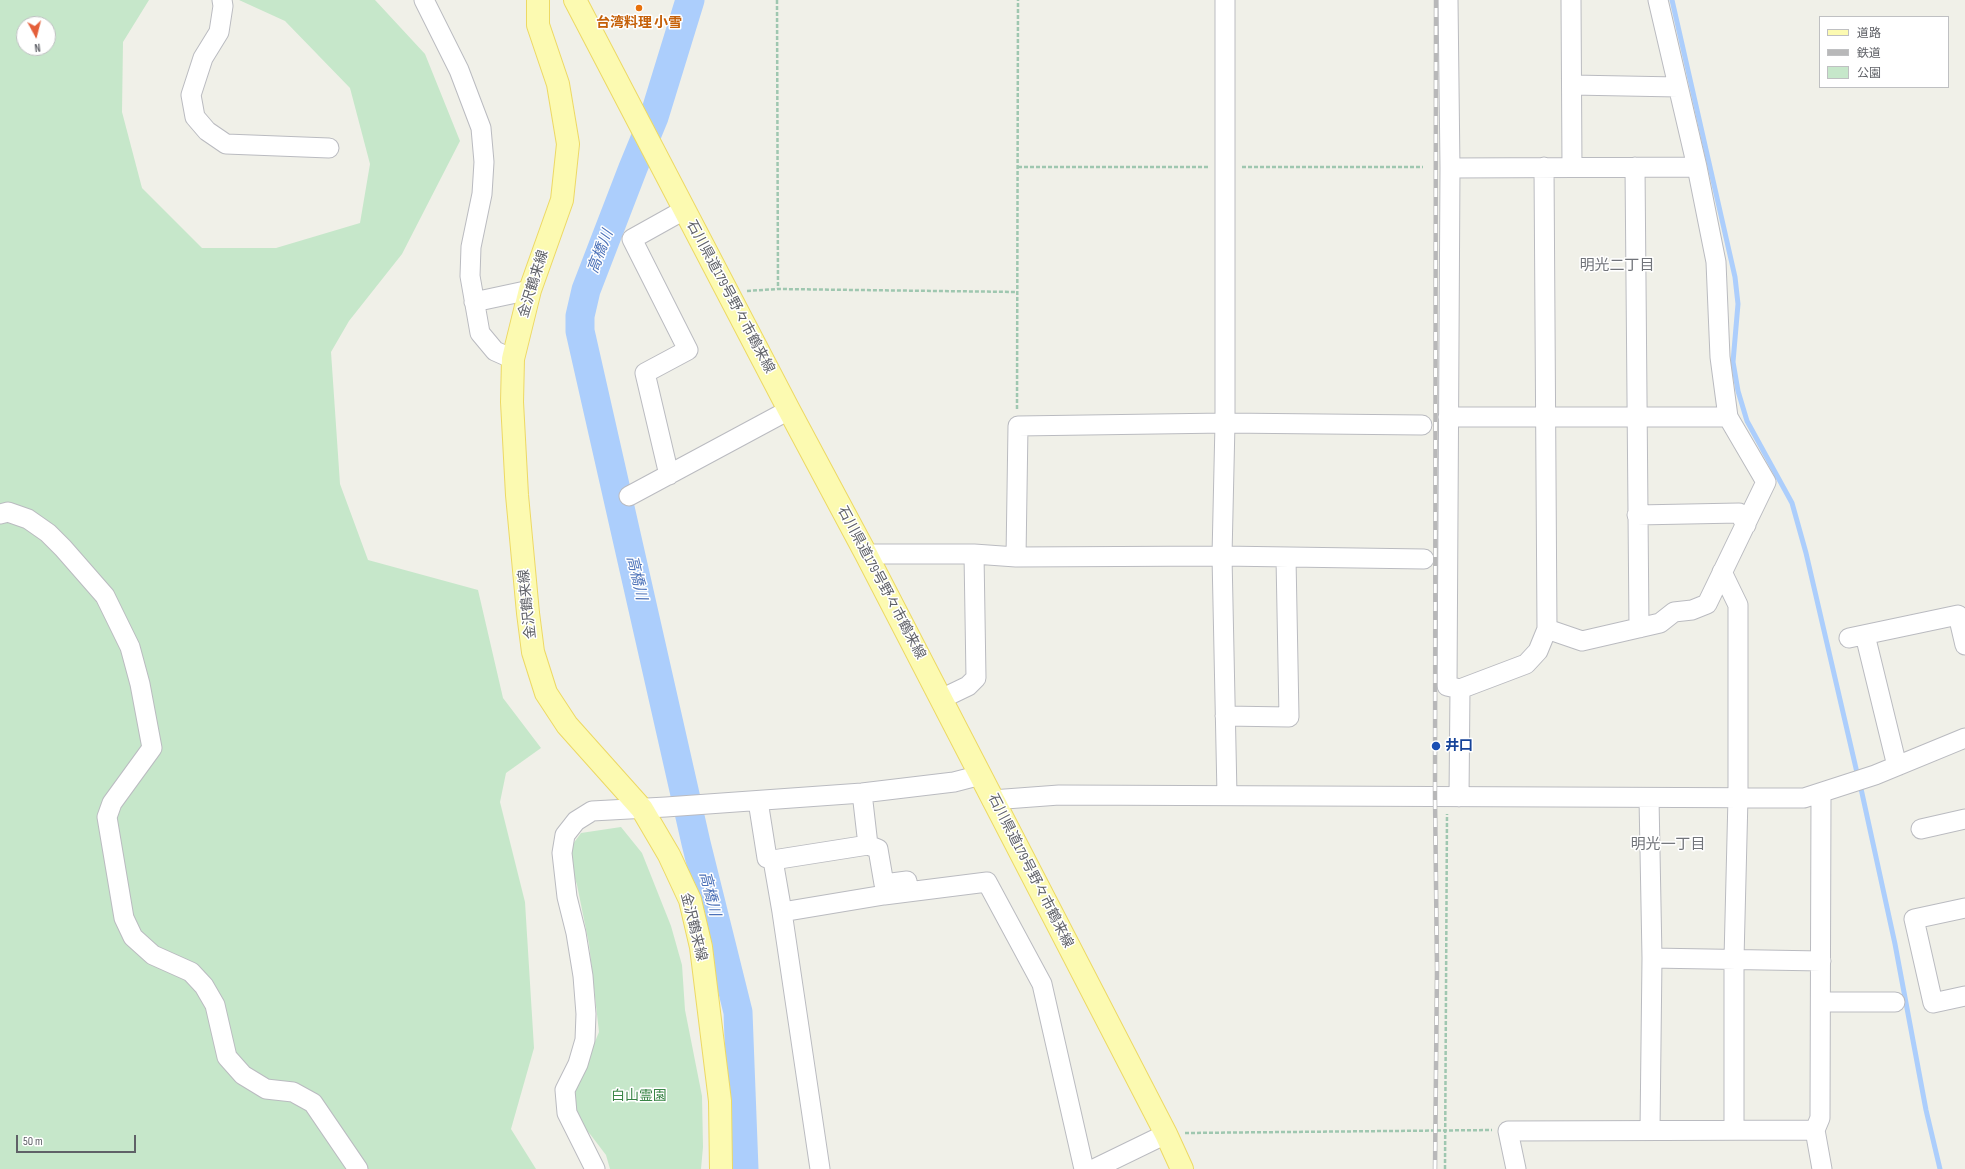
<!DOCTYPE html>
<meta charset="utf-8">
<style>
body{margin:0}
#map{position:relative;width:1965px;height:1169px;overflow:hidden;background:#f0f0e8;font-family:"Sofia Sans Condensed","Noto Sans JP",sans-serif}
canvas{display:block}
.legend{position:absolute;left:1819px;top:16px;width:130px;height:72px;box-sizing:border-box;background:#fff;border:1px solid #bfc0c2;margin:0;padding:5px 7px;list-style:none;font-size:12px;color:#5f6167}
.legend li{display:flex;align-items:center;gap:8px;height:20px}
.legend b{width:20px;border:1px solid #bfc0c2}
.north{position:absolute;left:16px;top:16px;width:40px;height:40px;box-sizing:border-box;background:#fff;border:1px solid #bfc0c2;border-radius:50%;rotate:173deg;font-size:11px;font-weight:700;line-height:16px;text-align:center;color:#5f6167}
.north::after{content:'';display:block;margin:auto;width:14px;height:18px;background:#e45f3a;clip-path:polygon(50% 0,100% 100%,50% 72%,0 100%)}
.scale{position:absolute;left:16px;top:1135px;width:120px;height:18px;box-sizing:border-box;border:2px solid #5f6167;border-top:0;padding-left:5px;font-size:12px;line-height:14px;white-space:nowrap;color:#5f6167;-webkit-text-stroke:3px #fff;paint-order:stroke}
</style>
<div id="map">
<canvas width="1965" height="1169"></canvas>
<ul class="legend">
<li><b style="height:5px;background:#fcfab1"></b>道路</li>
<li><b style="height:5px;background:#b8b8b9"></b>鉄道</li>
<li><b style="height:11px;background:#c6e7ca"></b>公園</li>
</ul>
<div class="north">N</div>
<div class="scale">50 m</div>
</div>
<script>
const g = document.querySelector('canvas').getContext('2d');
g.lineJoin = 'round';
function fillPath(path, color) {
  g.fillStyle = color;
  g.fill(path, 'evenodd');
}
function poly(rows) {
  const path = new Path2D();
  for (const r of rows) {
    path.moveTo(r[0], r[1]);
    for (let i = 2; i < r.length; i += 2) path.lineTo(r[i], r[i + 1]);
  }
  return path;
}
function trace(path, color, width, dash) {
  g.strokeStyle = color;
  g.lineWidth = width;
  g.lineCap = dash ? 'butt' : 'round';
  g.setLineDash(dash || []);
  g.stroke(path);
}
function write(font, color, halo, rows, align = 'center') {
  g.font = font + ' "Sofia Sans Condensed","Noto Sans JP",sans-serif';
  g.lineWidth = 3;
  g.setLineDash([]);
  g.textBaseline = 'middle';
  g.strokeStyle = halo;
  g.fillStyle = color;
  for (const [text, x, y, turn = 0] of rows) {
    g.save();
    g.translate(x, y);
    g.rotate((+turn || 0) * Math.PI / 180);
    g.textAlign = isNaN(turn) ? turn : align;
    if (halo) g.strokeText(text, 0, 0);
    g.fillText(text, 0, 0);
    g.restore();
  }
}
fillPath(poly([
 [0,0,149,0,123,42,122,112,142,188,202,248,276,248,360,223,370,164,350,88,285,21,239,0,375,0,425,54,460,141,402,254,349,321,331,352,340,484,368,560,478,590,503,698,541,748,506,773,500,802,525,902,534,1048,511,1129,536,1169,0,1169],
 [24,24,48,24,48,48,24,48],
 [621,827,642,853,671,926,682,965,685,1010,702,1096,703,1147,701,1169,610,1169,606,1155,590,1134,579,1123,573,1109,576,1087,599,1032,589,944,577,885,570,862,573,844,581,833]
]), '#c6e7ca');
trace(poly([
 [1672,0,1735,277,1738,304,1733,362,1738,391,1747,421,1792,503,1806,553,1858,777],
 [1860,784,1895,944,1926,1110,1940,1169]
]), '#accefc', 5);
trace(poly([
 [690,0,654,117,633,168,586,290,580,316,580,331,696,843,738,1012,744,1169]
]), '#accefc', 29);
const minor = poly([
 [222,0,223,6,219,32,203,58,191,95,195,117,207,131,226,144,329,148],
 [424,0,459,70,481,128,484,162,482,194,471,247,470,276,480,333,495,351,513,359],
 [1225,0,1225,423,1222,556,1227,795],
 [1448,0,1450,168],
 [1571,0,1572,167],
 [1572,85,1678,87],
 [1635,167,1639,628],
 [1697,167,1716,262,1720,357,1728,417],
 [474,302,530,290],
 [1448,417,1728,417,1766,482,1707,604,1692,610,1674,612,1660,623,1582,641,1547,629],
 [669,475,645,373,688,350,632,239,684,210],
 [629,496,789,410],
 [0,514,8,512,28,519,48,533,63,548,105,596,130,647,140,684,152,748,112,803,107,817,124,918,133,937,153,955,191,972,204,986,215,1005,227,1057,243,1075,266,1089,293,1092,313,1103,358,1169],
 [1637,515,1739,513,1746,525],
 [866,554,974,554,976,678,968,686,941,699],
 [974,554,1016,557,1222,556,1424,559],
 [1016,557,1018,426,1225,423,1422,425],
 [1722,572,1738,605,1738,797,1734,959,1734,1129],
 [1865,635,1897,766],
 [1849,638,1958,615,1965,645],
 [1460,689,1526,664,1538,651,1547,629,1544,167],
 [1225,716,1289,717,1286,558],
 [1821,794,1820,1118,1815,1130,1822,1169],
 [1459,797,1460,689,1447,686,1450,168,1697,167,1658,0],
 [1649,798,1652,958,1650,1130],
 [992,800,1059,795,1804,798,1875,775,1965,738],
 [758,801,767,858,773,860,868,845,862,793],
 [1921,829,1965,819],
 [868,845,878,849,884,884,907,881],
 [773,860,782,912,884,895,987,882,1042,984,1084,1169],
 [1965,908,1914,919,1933,1003,1965,996],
 [782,912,820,1169],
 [1652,958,1821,961],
 [1821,1002,1895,1002],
 [595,1169,567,1113,565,1090,578,1064,585,1040,586,1014,583,976,576,933,567,897,562,853,565,835,576,821,592,811,666,807,862,793,954,782,981,775],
 [1094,1169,1166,1134],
 [1516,1169,1508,1131,1815,1130]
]);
const major = poly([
 [538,0,538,25,558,84,568,144,562,200,530,290,513,359,512,402,517,495,528,613,533,652,546,693,567,725,642,809,669,855,690,900,701,947,720,1101,721,1169],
 [575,0,789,410,866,554,1166,1134,1182,1169]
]);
trace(minor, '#babbc0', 21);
trace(major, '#edd964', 24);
trace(poly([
 [777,0,778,289],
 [1018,167,1209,167],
 [1242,167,1423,167],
 [747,291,778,289,1017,292],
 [1017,409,1018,0],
 [1185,1133,1492,1130],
 [1445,1169,1447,814]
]), '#9fc7b0', 2.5, [4, 2]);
trace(minor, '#fff', 19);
trace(major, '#fcfab1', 22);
const rail = poly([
 [1435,1169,1437,969,1435,797,1436,0]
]);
trace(rail, '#b8b8b9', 4.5);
trace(rail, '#fff', 3, [9]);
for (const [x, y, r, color] of [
 [639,8,4,"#e8710a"],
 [1436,746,5,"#1a4fb4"]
]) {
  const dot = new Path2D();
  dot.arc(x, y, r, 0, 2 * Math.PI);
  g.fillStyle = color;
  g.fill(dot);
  trace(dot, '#fff', 1.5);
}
write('bold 14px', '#c56008', '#fff', [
 ["台湾料理 小雪",639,23]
]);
write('14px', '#5f6167', '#fff', [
 ["金沢鶴来線",534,284,-73],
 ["石川県道179号野々市鶴来線",730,297,62],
 ["石川県道179号野々市鶴来線",881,583,62],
 ["金沢鶴来線",528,604,-96],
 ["石川県道179号野々市鶴来線",1030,871,63],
 ["金沢鶴来線",693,927,76]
]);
write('bold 14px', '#164399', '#fff', [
 ["井口",1445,746]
], 'left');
write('14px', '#398546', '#fff', [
 ["白山霊園",639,1096]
]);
write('italic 15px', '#4b71b8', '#fff', [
 ["高橋川",601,252,-69],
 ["高橋川",636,578,77],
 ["高橋川",709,894,76]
]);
write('15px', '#707379', '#fff', [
 ["明光二丁目",1617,266],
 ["明光一丁目",1668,845]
]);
</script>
